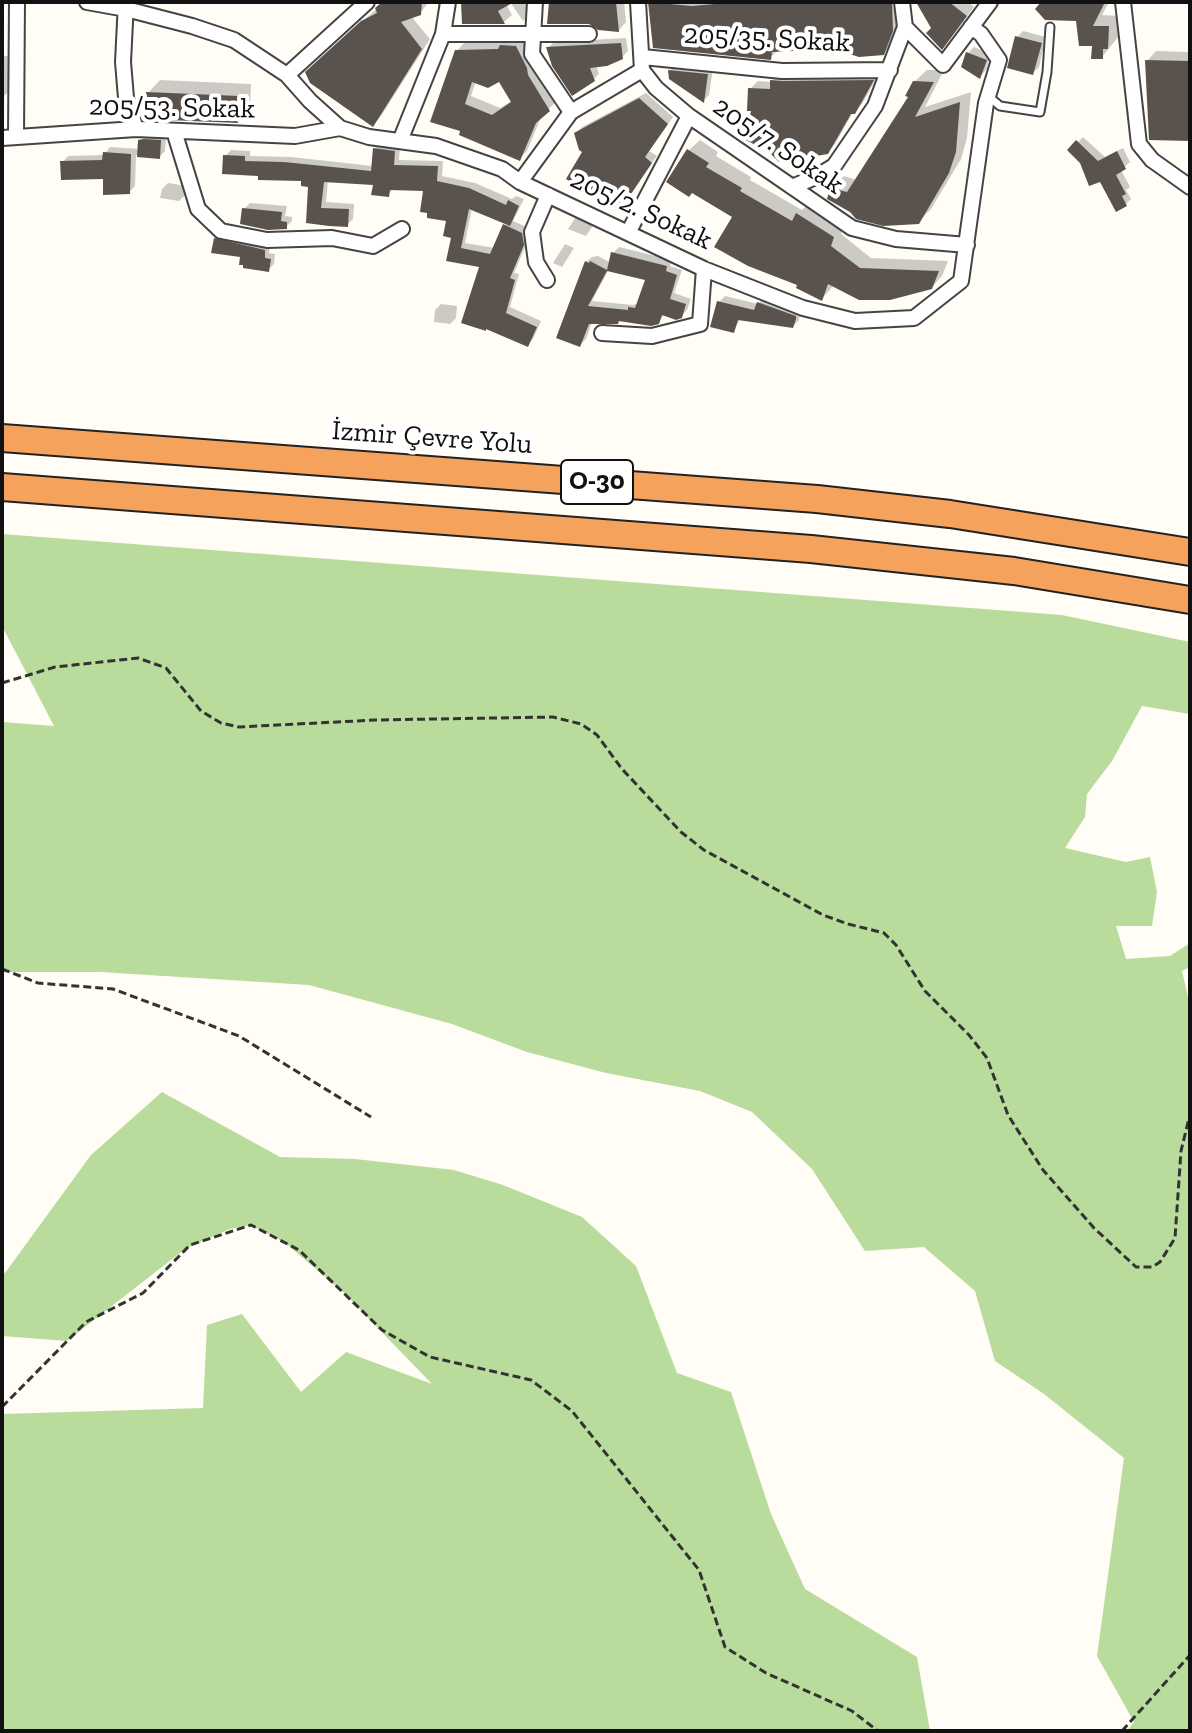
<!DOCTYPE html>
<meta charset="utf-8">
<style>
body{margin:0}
#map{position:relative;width:1192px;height:1733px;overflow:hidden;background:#fffdf5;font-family:"Zilla Slab",serif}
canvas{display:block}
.frame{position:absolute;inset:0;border:4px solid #111;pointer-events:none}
</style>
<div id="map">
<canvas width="1192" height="1733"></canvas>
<div class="frame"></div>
</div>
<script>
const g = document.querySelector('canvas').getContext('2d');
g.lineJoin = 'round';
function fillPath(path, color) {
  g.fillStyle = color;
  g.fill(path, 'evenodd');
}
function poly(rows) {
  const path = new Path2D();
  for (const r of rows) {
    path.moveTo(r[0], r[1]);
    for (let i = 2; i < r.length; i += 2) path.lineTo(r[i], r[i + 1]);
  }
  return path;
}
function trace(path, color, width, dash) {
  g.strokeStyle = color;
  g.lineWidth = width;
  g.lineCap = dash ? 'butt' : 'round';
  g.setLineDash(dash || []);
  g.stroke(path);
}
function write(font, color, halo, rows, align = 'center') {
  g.font = font + ' "Zilla Slab",serif';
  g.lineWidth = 8;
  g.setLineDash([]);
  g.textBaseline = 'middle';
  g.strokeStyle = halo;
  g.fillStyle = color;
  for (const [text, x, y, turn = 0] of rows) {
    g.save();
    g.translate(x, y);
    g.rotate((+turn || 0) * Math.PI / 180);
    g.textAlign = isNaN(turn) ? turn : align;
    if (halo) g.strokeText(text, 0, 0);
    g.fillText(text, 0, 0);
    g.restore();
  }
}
fillPath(poly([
 [2,534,1062,615,1190,642,1190,714,1142,706,1112,761,1087,794,1085,817,1065,848,1126,862,1150,857,1157,892,1152,926,1116,926,1126,959,1170,956,1190,943,1190,967,1182,971,1190,1006,1190,1731,1127,1731,1134,1722,1097,1656,1124,1458,1044,1394,995,1361,975,1291,924,1247,865,1251,812,1169,752,1112,700,1091,606,1073,527,1052,452,1024,309,985,100,972,2,972,2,722,54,726,2,626],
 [162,1092,280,1157,355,1159,454,1170,503,1185,582,1217,636,1266,677,1373,731,1392,771,1514,805,1589,917,1657,930,1731,2,1731,2,1414,203,1408,207,1325,242,1314,301,1392,346,1352,432,1384,343,1292,284,1242,250,1225,230,1229,185,1249,67,1341,2,1336,2,1277,91,1155]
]), '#b9dc9c');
fillPath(poly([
 [384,2,429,2,420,13,411,16,430,39,381,116,373,125,317,63],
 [463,2,510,2,506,4,512,15,504,22,464,22],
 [510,2,528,2,530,14,523,21],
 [551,2,624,2,626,22,619,30],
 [649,2,899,2,900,22,890,46,883,54,834,47,778,50,770,58,655,46],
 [920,2,968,2,974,7,950,39,934,28],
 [1044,2,1109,2,1102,15,1120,16,1119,36,1102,57,1078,19],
 [1023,31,1046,37,1039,67,1033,73,1017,37],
 [626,38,628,51,622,57,596,65,599,74,593,80,548,48,554,42],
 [510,39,524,39,556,102,542,115,527,151,519,159,461,134,457,51,464,43,506,43],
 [500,79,512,101,500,108,471,96,476,81],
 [974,47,991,54,986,70,980,76,963,67,968,53],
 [1156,51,1190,52,1190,139,1147,61],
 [2,56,17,56,17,83,2,98],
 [676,65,713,68,709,95,704,100,670,70],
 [927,70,944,70,925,107,971,92,967,138,961,159,931,209,918,222,831,189,844,176,857,180,910,96,914,82],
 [780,73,879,74,862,104,853,112,835,144,827,152,754,109,750,89,758,81,771,82],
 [160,80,251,84,250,109,237,121,148,93],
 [646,93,673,117,649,151,657,156,636,185,628,190,618,202,576,133,582,127],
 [146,135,166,135,165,151,159,157,136,155,135,186,129,192,105,177,63,162,68,156,104,155,110,147,140,149,140,141],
 [1083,137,1105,157,1123,148,1130,162,1121,170,1130,187,1126,190,1131,199,1126,204,1070,150],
 [700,140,718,152,716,156,751,177,750,180,802,210,808,204,843,226,841,234,871,258,948,261,942,276,931,288,834,285,822,299,800,284,735,216,689,150],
 [381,143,400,145,399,160,443,161,442,176,475,183,512,199,516,196,524,199,513,221,527,227,529,238,514,273,519,274,510,307,541,321,533,339,527,345,487,327,481,265,449,259,453,236,449,219,425,189,394,188,388,195,375,183,328,180,326,202,354,204,353,219,347,225,308,222,310,185,303,179,260,174,225,156,231,150,250,151,250,156,291,157,373,166,375,149],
 [472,208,507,223,495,248,465,243],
 [168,183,187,186,185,195,179,201,160,198,162,189],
 [250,203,287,206,285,216,292,217,292,221,286,227,244,209],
 [579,212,596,221,586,236,568,229],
 [221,233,270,245,269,253,275,254,274,264,268,270,242,256,216,239],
 [565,244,574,248,562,267,553,263],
 [619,247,672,260,670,266,682,270,674,293,691,299,687,310,681,316,665,314,658,322,621,319,592,322,586,339,580,345,586,262,592,257,598,256,611,263,613,253],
 [609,269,648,279,639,303,633,305,592,301],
 [725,296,758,304,764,297,801,310,799,320,793,326,741,318,733,331,719,302],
 [441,304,457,306,456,318,450,324,434,322,435,310]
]), '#0003');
fillPath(poly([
 [382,2,422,2,421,15,401,22,422,49,373,127,310,83,305,72,361,21,377,13,375,8],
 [461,2,514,2,498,11,505,24,462,24],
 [549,2,616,2,619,32,598,30,589,24,547,24],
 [648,2,692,6,737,2,892,2,893,31,884,55,859,57,834,49,772,52,771,60,653,48],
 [916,2,949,2,967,16,942,50,926,33,931,28],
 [1041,2,1105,2,1093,26,1109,26,1108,49,1103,49,1103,59,1091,59,1092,46,1079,46,1076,21,1045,20,1035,9],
 [1015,36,1042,43,1033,75,1007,68],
 [621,43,623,59,607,66,590,68,595,81,572,96,552,66,546,47],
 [500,45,516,46,527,68,528,75,550,111,536,123,520,161,459,135,460,131,430,122,455,50,498,49],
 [472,82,488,88,499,82,511,102,492,115,465,104],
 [966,52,987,60,980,79,961,67],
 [1145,60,1190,61,1190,141,1149,140],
 [668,70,708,74,704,103,669,79],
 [770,80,782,81,874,80,855,114,851,114,828,154,779,162,769,152,744,139,751,111,747,111,748,88,770,89],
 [913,81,934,82,915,117,960,102,956,152,949,173,919,224,883,226,856,219,850,212,827,199,830,188,847,192,908,97,905,96],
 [146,92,239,96,238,123,145,119],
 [639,98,668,124,645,157,652,163,631,194,627,191,619,204,589,193,566,179,582,152,579,150,574,133],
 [144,139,161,140,160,159,137,157,138,140],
 [1076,140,1098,161,1117,151,1126,169,1116,175,1126,194,1122,196,1127,206,1116,212,1100,182,1089,186,1080,163,1067,150],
 [373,148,395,151,394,165,438,166,437,181,469,188,506,205,508,200,519,206,510,226,469,209,461,248,490,254,503,224,522,233,524,245,510,278,515,280,506,313,537,327,528,347,486,329,486,331,461,323,479,267,446,261,451,238,443,236,446,221,427,218,427,213,420,212,423,191,390,190,389,197,371,195,373,185,324,182,321,208,349,209,348,227,329,226,306,223,308,187,301,186,301,181,258,180,258,176,222,174,223,155,245,156,245,161,284,162,371,171],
 [687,149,709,163,706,167,742,188,740,191,792,221,796,213,834,237,831,246,860,268,939,271,932,289,890,300,859,300,828,284,822,301,796,288,797,285,748,266,714,247,732,217,692,193,689,197,666,182],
 [103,152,131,154,130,194,103,195,103,179,61,180,60,161,102,160],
 [242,208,282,212,281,221,287,222,287,229,268,230,240,224],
 [214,238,265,250,265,258,271,259,269,272,243,268,243,265,239,265,240,257,211,253],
 [611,252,667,266,666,271,677,275,670,299,686,304,682,318,676,320,662,315,659,324,651,326,619,321,618,324,589,324,580,347,556,338,585,261,589,263,590,261,607,270],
 [607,271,645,280,635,308,628,307,628,310,588,306],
 [717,301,754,310,757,302,796,316,796,319,793,328,738,320,734,333,710,327]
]), '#5a524d');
const service = poly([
 [988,96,1000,106,1040,112,1047,72,1050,27]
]);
const minor = poly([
 [87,2,126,9,192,26,234,40,287,75,310,101,340,128,369,137,436,146,502,169,520,182,704,269,803,308,855,321,914,318,961,281,986,103,999,60,981,34,971,27],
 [126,2,123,62,126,98,136,129],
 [535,2,532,54,571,112],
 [638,2,642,70,656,88,689,116,852,228,896,239,967,245],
 [1123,2,1139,144,1152,160,1190,187],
 [905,27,943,65,990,2],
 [443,34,589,34],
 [643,57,782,71,890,70],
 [287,75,367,2],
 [174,131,198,209,221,231,267,240,332,238,373,246,402,229],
 [16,137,17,2],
 [2,138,136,129,295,136,340,128],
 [400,141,443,34,448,2],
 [520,182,571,112,642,70],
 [792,187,818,176,834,166,875,106,905,27,902,2],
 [628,233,689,116],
 [547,280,536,262,532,232,548,195],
 [602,333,652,336,700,324,704,269]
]);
const motorway = poly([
 [2,438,817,499,950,514,1190,552],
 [2,487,811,549,1014,571,1190,600]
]);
trace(service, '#444', 11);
trace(minor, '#444', 18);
trace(motorway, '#222', 30);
trace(poly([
 [2,683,55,667,138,658,166,668,201,711,221,723,239,727,375,720,553,717,581,724,597,735,622,769,681,832,704,850,823,915,848,924,884,933,896,945,925,991,969,1035,987,1058,1008,1115,1043,1170,1094,1228,1136,1267,1152,1267,1160,1262,1175,1238,1181,1151,1190,1114],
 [2,969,38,983,113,989,239,1036,371,1117],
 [2,1407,86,1322,143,1293,190,1245,251,1225,299,1250,382,1330,430,1357,531,1380,572,1411,699,1570,725,1647,766,1673,852,1711,878,1731],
 [1122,1731,1190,1655]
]), '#333', 3, [8, 4]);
trace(service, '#fff', 7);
trace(minor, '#fff', 14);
trace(motorway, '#f5a25d', 26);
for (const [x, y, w] of [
 [597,482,72]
]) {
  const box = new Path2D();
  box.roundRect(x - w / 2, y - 22, w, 44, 6);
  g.fillStyle = '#fff';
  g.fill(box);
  trace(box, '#111', 2);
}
write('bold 26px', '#111', null, [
 ["O-30",597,482]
]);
write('28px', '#111', '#fff', [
 ["205/35. Sokak",767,39,3],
 ["205/53. Sokak",172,108,1],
 ["205/7. Sokak",778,146,34],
 ["205/2. Sokak",641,210,25],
 ["İzmir Çevre Yolu",432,438,4]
]);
</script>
